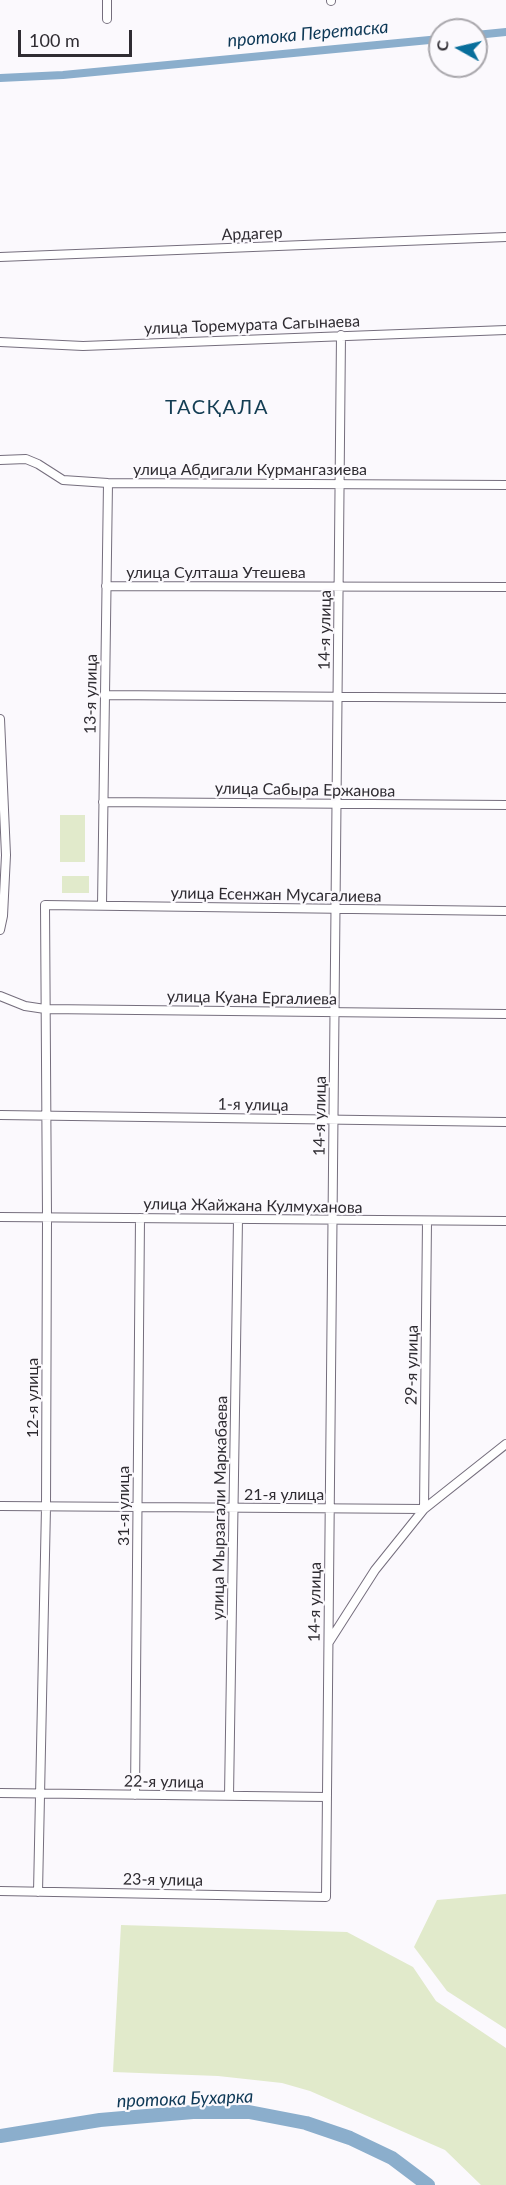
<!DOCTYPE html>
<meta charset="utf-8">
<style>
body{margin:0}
#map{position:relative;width:506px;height:2185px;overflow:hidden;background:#fbf9fd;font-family:Lato,sans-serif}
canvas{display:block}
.north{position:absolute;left:428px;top:18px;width:60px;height:60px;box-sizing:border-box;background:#fbf9fd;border:2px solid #a9a7ac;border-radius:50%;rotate:278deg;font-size:16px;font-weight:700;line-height:24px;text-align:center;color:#2f2c32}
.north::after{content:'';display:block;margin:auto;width:21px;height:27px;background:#086e9b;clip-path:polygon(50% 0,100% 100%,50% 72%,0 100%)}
.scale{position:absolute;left:18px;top:30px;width:114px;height:27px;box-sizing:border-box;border:3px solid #2f2c32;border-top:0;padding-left:8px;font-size:18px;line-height:21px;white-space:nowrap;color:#2f2c32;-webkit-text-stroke:4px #fbf9fd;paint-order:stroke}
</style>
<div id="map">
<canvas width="506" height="2185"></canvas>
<div class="north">С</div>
<div class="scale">100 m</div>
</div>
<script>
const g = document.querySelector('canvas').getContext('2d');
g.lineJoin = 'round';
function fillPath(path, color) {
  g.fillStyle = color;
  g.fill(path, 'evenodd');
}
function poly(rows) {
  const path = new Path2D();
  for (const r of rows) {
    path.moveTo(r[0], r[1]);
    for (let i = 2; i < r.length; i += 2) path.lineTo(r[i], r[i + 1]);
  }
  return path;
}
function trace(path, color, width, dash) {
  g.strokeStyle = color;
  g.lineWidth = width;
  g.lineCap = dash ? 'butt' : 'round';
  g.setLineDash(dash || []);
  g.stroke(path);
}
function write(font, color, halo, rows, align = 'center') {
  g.font = font + ' Lato,sans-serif';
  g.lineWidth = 4.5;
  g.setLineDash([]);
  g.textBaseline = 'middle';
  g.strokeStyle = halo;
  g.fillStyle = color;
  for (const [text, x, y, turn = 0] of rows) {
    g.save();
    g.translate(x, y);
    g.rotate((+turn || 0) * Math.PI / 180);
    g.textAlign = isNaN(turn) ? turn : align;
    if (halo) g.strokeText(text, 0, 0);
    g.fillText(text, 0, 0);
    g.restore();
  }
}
fillPath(poly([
 [60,815,85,815,85,862,60,862],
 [62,876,89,876,89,893,62,893],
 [506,1894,506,2029,447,1991,414,1947,437,1900],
 [121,1925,347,1932,413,1967,436,2001,506,2048,506,2185,481,2185,445,2150,310,2091,282,2083,218,2076,113,2072]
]), '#e1eacb');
trace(poly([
 [476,35,506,32],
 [0,78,63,75,440,39]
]), '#8baecc', 8);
trace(poly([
 [0,2136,100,2120,193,2112,249,2112,306,2123,350,2138,392,2158,428,2185]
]), '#8baecc', 14);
const street = poly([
 [107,0,107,19],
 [331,0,331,1],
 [0,257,506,237],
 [0,342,83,346,506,330],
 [0,460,26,459,38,464,63,480,108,483,506,485],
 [106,586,506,587],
 [105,695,506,698],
 [0,719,6,855,3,916,0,930],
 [103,802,506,805],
 [102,905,108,483],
 [0,996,25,1006,45,1009,506,1014],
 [0,1115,506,1122],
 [0,1217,506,1221],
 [0,1506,424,1509,427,1221],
 [329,1642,375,1570,424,1509,506,1444],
 [0,1793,327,1797],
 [135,1795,140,1218],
 [229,1796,238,1219],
 [0,1891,326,1897,341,335],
 [38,1892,46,1507,47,1217,45,905,506,911]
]);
trace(street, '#756e7d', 10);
trace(street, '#fff', 8);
write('16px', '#2f2c32', '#fbf9fd', [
 ["Ардагер",252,234,-2],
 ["улица Торемурата Сагынаева",252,325,-2],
 ["улица Абдигали Курмангазиева",250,470],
 ["улица Султаша Утешева",216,573],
 ["14-я улица",325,630,-89],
 ["13-я улица",91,694,-89],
 ["улица Сабыра Ержанова",305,790,1],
 ["улица Есенжан Мусагалиева",276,895,1],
 ["улица Куана Ергалиева",252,998,1],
 ["1-я улица",253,1105,1],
 ["14-я улица",320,1116,-89],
 ["улица Жайжана Кулмуханова",253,1206,1],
 ["29-я улица",412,1365,-89],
 ["12-я улица",33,1398,-90],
 ["21-я улица",284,1495],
 ["31-я улица",124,1506,-90],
 ["улица Мырзагали Маркабаева",220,1508,-89],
 ["14-я улица",315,1602,-89],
 ["22-я улица",164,1782,1],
 ["23-я улица",163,1880,1]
]);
write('italic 18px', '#0d3856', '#fbf9fd', [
 ["протока Перетаска",308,34,-5],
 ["протока Бухарка",185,2099,-2]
]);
g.letterSpacing = '1.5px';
write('20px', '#133d53', '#fbf9fd', [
 ["ТАСҚАЛА",217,408]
]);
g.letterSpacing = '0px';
</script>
